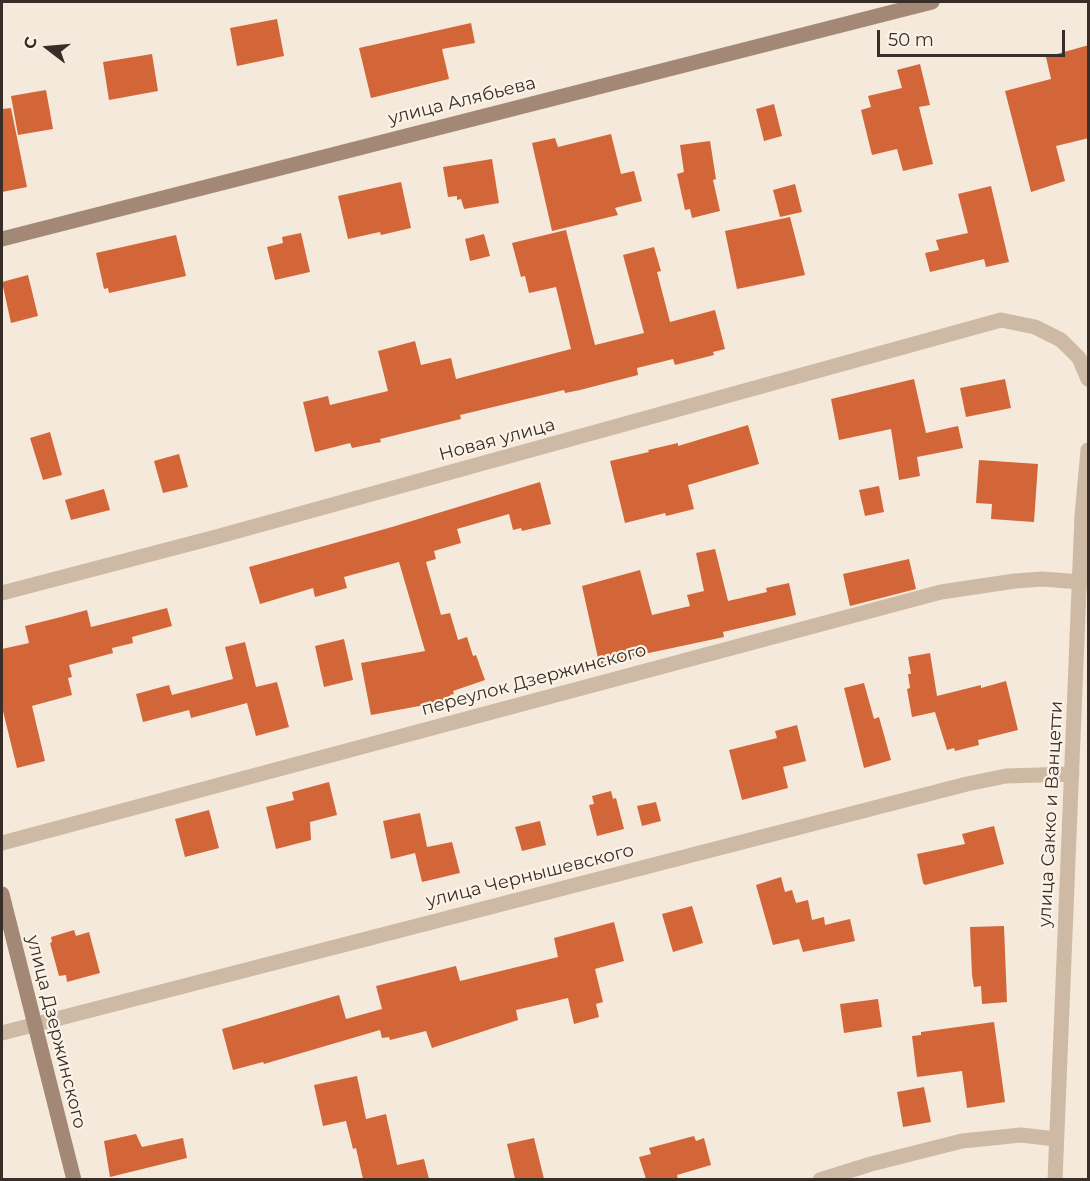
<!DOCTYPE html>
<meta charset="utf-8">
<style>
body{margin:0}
#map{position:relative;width:1090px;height:1181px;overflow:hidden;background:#f4e9da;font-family:Montserrat,sans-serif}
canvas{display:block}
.frame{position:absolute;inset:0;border:3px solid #382d27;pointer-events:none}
.north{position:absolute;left:18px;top:18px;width:60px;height:60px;-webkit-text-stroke:4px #fbf3e7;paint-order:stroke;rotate:286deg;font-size:16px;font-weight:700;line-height:24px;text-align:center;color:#382d27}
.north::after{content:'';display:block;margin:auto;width:21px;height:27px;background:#382d27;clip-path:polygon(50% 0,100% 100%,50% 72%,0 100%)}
.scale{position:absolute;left:877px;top:30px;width:188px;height:27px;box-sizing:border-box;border:3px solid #382d27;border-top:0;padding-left:8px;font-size:18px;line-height:21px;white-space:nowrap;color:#382d27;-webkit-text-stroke:4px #fbf3e7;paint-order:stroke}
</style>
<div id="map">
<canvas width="1090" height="1181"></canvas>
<div class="frame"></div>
<div class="north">С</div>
<div class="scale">50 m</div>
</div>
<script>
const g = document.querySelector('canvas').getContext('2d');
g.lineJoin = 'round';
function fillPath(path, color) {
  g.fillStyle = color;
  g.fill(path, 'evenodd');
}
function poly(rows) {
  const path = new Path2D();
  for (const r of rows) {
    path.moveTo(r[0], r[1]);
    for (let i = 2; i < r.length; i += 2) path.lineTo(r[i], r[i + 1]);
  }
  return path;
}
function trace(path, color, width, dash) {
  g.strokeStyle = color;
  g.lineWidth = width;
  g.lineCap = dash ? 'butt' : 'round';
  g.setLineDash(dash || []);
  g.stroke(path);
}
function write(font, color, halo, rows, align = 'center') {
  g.font = font + ' Montserrat,sans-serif';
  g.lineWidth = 4.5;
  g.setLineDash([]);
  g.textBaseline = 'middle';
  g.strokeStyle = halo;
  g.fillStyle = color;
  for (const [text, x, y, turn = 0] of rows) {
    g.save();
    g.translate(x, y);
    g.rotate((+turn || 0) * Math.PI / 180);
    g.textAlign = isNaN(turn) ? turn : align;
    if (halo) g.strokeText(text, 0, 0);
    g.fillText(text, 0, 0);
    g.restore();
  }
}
fillPath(poly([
 [277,19,284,56,237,66,230,28],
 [471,23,475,43,442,49,449,79,371,98,359,48],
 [1089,45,1089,138,1056,146,1065,181,1031,192,1005,91,1051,79,1046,57],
 [152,54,158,91,109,100,103,62],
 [920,64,930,105,919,107,933,164,903,171,897,149,872,155,861,110,871,107,868,96,902,88,897,70],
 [46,90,53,129,18,135,11,96],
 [774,104,782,136,764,141,756,109],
 [11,108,27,187,2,192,2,109],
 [611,134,621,174,634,171,642,201,615,208,618,215,552,231,532,143,555,138,558,147],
 [710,141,716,179,713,180,720,211,692,218,690,209,685,210,677,174,684,172,680,145],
 [492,159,499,203,464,209,461,199,457,200,457,196,448,197,443,167],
 [401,182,411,228,381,235,380,232,348,239,338,196],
 [795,184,802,212,780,217,773,190],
 [991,186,1009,262,986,267,984,259,930,272,925,253,939,250,936,240,968,233,958,194],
 [790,217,805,275,737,289,725,231],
 [566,230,595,345,644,333,623,255,654,247,661,271,657,272,670,322,715,310,725,349,713,352,714,355,675,365,673,359,637,368,638,375,580,390,565,393,564,390,460,415,461,419,380,439,381,442,352,448,350,443,315,452,303,402,328,396,330,405,388,391,378,351,415,341,421,365,451,358,456,379,571,349,556,287,529,293,525,276,521,277,512,243],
 [301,233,310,272,275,280,267,247,283,243,282,237],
 [484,234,490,256,470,261,465,239],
 [176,235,186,276,109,293,108,288,104,289,96,253],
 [28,275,38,316,11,323,2,282],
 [914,379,926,433,958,426,963,448,917,457,920,476,899,480,891,429,839,440,831,399],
 [1005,379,1011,408,966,417,960,388],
 [748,425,759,464,688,485,694,509,666,516,665,513,625,523,610,461,649,452,648,450,678,443,678,446],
 [50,432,62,475,43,480,30,438],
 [179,454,188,487,163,493,154,461],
 [979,460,1038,464,1034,522,991,519,992,504,976,503],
 [540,482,551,524,522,531,521,528,513,530,509,514,457,529,461,543,434,551,436,559,426,562,441,615,450,613,458,640,467,637,473,656,476,655,485,680,453,691,454,694,450,695,451,700,371,715,361,663,425,651,399,562,344,577,347,588,315,597,313,588,260,604,249,567,392,527],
 [879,486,884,512,865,516,859,490],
 [104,489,110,510,71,520,65,500],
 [715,549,728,601,767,592,766,588,789,583,796,615,723,632,724,637,630,657,630,660,600,667,582,586,640,570,652,615,690,606,687,595,704,591,696,553],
 [909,559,916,589,850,606,843,574],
 [167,608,172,626,132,637,133,643,112,648,113,653,69,665,72,677,68,678,72,695,32,706,45,761,17,768,2,707,2,649,29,643,25,626,61,617,87,610,91,627],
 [344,639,353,680,324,687,315,646],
 [245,642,256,687,277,682,289,727,256,736,247,703,191,718,189,710,143,722,136,694,169,685,172,695,233,679,225,647],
 [930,653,937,696,981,685,981,688,1006,681,1018,730,978,740,979,745,955,751,954,748,947,750,935,712,912,717,907,689,910,688,908,674,911,674,908,657],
 [864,683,874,719,879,717,891,760,864,768,844,688],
 [797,725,806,761,783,767,788,788,742,800,729,750,777,738,775,731],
 [329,782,337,815,310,822,311,840,276,849,266,807,294,800,292,792],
 [611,791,613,799,616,798,624,829,597,836,589,805,594,804,592,796],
 [656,802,661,821,642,826,637,806],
 [209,810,219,848,185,857,175,819],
 [420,813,427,847,452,842,460,873,422,882,415,853,391,859,383,821],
 [540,821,546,845,522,851,515,827],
 [994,826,1004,864,925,885,923,883,917,854,965,844,962,834],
 [781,877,785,892,792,890,796,903,808,900,812,920,824,917,825,925,850,919,855,941,803,952,799,939,773,945,756,885],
 [692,906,703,943,673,952,662,914],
 [614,922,624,961,595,969,603,1002,596,1004,599,1017,574,1024,568,998,516,1010,518,1020,432,1048,426,1031,390,1040,389,1037,382,1038,380,1030,264,1064,263,1062,233,1070,222,1029,339,995,346,1019,382,1009,376,986,456,966,460,981,558,957,554,938],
 [1004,926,1007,1002,982,1004,981,986,974,987,972,975,970,927],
 [74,930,76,936,89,932,100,973,67,982,66,975,59,976,50,943,52,942,51,937],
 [878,999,882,1027,844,1033,840,1004],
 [994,1022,1005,1102,967,1108,962,1071,917,1077,912,1036,921,1035,921,1032],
 [357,1076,366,1119,386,1114,397,1165,424,1159,429,1179,363,1179,356,1148,353,1149,346,1121,323,1126,314,1085],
 [924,1087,931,1122,903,1127,897,1092],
 [136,1134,142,1147,183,1138,187,1158,110,1177,104,1141],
 [694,1136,696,1141,704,1138,711,1165,677,1175,678,1179,646,1179,639,1157,651,1154,649,1148],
 [534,1138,544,1179,515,1179,507,1144]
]), '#d36639');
trace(poly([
 [2,593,216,537,1001,320,1035,327,1061,340,1079,358,1088,379],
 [2,843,941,592,1015,581,1042,579,1081,582],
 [2,1033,967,784,1006,776,1072,774],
 [820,1180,871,1164,962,1141,1021,1135,1056,1139],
 [1055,1180,1082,516,1088,450]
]), '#ceb9a4', 15);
trace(poly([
 [2,239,932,2],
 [2,894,74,1180]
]), '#a28875', 15);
write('18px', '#382d27', '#fbf3e7', [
 ["улица Алябьева",462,101,-14],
 ["Новая улица",497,440,-15],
 ["переулок Дзержинского",534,680,-15],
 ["улица Сакко и Ванцетти",1051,814,-87],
 ["улица Чернышевского",530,876,-14],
 ["улица Дзержинского",56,1032,76]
]);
</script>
